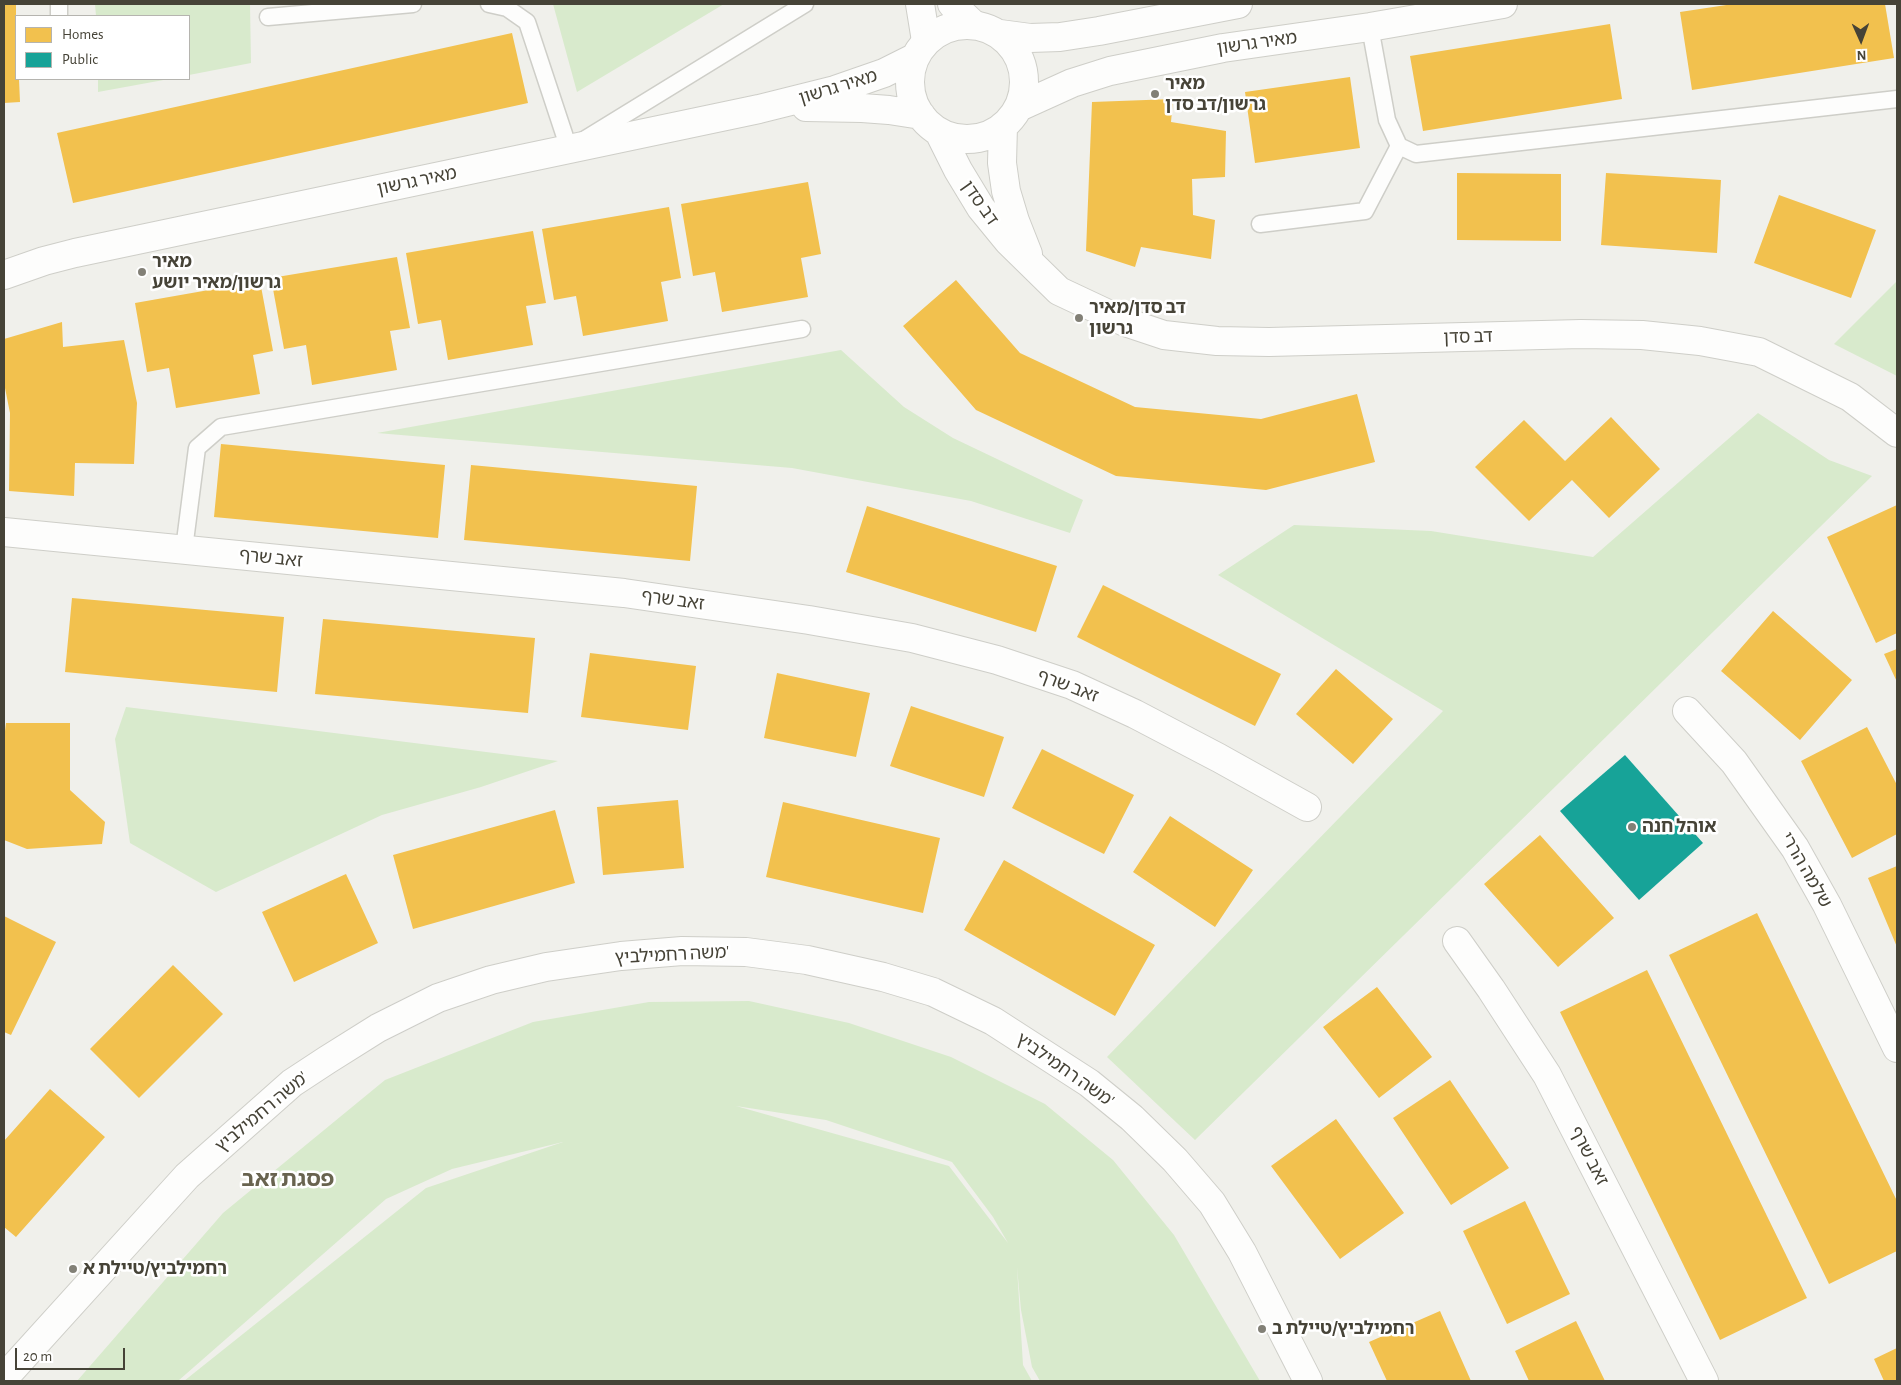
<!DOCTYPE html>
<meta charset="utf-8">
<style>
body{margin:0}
#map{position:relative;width:1901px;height:1385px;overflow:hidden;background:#f0f0eb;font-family:"Alegreya Sans",sans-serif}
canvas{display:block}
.frame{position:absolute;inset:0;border:5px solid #464337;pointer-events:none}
.legend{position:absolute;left:15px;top:15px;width:175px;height:65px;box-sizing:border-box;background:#fff;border:1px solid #b5b4af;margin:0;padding:6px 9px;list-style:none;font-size:15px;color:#464337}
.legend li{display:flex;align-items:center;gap:10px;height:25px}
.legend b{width:25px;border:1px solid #b5b4af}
.north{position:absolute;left:1836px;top:15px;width:50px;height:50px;-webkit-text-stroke:4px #fff;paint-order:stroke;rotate:178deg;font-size:14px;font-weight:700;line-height:20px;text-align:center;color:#464337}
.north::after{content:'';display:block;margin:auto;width:18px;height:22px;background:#464337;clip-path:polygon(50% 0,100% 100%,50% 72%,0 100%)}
.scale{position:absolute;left:15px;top:1348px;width:110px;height:22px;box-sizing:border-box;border:2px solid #464337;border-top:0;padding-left:6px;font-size:15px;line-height:18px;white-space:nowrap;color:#464337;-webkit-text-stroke:4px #fff;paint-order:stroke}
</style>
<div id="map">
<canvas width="1901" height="1385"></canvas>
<div class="frame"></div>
<ul class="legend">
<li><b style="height:14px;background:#f2c14e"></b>Homes</li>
<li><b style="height:14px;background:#17a398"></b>Public</li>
</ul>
<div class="north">N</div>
<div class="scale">20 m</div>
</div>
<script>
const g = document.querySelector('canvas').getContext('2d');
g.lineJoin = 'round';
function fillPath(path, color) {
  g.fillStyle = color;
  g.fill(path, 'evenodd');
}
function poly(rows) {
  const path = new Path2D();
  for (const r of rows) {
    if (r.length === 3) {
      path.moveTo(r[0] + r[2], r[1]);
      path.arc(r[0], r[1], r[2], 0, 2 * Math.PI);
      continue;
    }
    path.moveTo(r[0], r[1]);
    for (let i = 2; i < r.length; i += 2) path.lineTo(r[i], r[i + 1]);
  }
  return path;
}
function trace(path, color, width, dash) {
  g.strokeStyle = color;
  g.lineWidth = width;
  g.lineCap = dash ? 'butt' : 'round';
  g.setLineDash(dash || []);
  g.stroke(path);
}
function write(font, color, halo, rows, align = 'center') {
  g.font = font + ' "Alegreya Sans","Noto Sans Hebrew",sans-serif';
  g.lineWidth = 5;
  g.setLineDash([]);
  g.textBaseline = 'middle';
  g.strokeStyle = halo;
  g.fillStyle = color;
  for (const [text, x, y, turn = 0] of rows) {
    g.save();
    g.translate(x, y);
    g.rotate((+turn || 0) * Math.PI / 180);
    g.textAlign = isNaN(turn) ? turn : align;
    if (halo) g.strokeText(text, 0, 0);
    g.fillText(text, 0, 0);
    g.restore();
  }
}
fillPath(poly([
 [95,4,250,4,251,63,189,75,189,16,96,16],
 [553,4,724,4,577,92],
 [98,79,169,79,98,92],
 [1897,281,1897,376,1834,344],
 [841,350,904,407,953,438,1083,500,1070,533,971,501,792,468,377,433],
 [1758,413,1829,460,1872,476,1195,1140,1107,1057,1443,711,1218,575,1294,525,1431,531,1593,557],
 [126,707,558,761,481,787,382,815,216,892,130,843,115,739],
 [749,1001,849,1023,951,1057,1045,1104,1113,1160,1174,1235,1260,1381,1040,1381,1032,1367,1021,1310,1017,1267,1023,1365,1032,1381,184,1381,426,1188,563,1142,452,1169,386,1199,178,1381,77,1381,223,1213,385,1080,533,1022,649,1002],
 [736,1106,826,1120,952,1162,993,1217,1008,1243,949,1166]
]), '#d8eacc');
fillPath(poly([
 [4,4,16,4,16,79,19,79,20,102,4,103],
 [1733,4,1885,4,1894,58,1692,90,1680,12],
 [1610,24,1622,99,1423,131,1410,56],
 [512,33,528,103,73,203,57,133],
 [1350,77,1360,148,1255,163,1245,92],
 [1173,99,1171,122,1226,131,1225,177,1192,179,1193,215,1215,220,1211,259,1141,247,1135,267,1086,251,1092,102],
 [1457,173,1561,174,1561,241,1457,240],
 [1606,173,1721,180,1717,253,1601,245],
 [808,182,821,254,801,258,808,297,722,312,715,272,693,276,681,204],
 [1779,195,1876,230,1851,298,1754,263],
 [669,207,681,278,661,282,668,321,583,336,576,296,554,300,542,229],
 [533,231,546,303,526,306,533,345,448,360,441,320,418,324,406,253],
 [397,257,410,328,390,331,397,370,312,385,306,345,284,349,271,278],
 [956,280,1020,353,1135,407,1261,419,1357,394,1375,462,1266,490,1116,476,976,410,903,326],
 [260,281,273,351,253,355,260,394,176,408,169,368,147,372,135,303],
 [62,322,63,347,124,340,137,403,134,464,75,463,74,496,9,491,10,413,4,383,4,339],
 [1611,417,1660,469,1609,518,1572,480,1529,521,1475,467,1524,420,1565,461],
 [221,444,445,465,438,538,214,517],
 [471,465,697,486,690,561,464,540],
 [1897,505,1897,633,1876,643,1827,537],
 [867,506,1057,566,1036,632,846,572],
 [1103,585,1281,674,1255,726,1077,637],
 [72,598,284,617,277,692,65,672],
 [1773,611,1852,680,1800,740,1721,671],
 [323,619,535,638,528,713,315,694],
 [1897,649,1897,682,1884,654],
 [590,653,696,666,688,730,581,717],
 [1336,669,1393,719,1353,764,1296,714],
 [777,673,870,693,856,757,764,738],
 [911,706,1004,737,984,797,890,766],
 [6,723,70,723,70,790,105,822,102,844,27,849,4,840,4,739],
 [1867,727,1897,785,1897,834,1852,858,1801,761],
 [1042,749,1134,795,1104,854,1012,808],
 [678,800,684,868,603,875,597,807],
 [783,802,940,838,923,913,766,877],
 [555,810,575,883,413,929,393,855],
 [1170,816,1253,870,1215,927,1133,872],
 [1540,835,1614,918,1558,967,1484,884],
 [1004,860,1155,945,1115,1016,964,930],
 [1897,866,1897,947,1868,878],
 [346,874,378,943,294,982,262,912],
 [1757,913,1897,1201,1897,1251,1829,1284,1669,955],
 [4,916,56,942,11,1035,4,1032],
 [173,965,223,1014,139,1098,90,1049],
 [1647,970,1807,1298,1720,1340,1560,1012],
 [1377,987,1432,1057,1379,1098,1323,1027],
 [1450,1080,1509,1168,1451,1205,1393,1118],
 [50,1089,105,1137,16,1237,4,1227,4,1141],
 [1336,1119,1404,1213,1340,1259,1271,1166],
 [1525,1201,1570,1294,1507,1324,1463,1231],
 [1440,1311,1471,1381,1387,1381,1369,1342],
 [1576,1321,1605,1381,1529,1381,1515,1351],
 [1897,1348,1897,1381,1884,1381,1874,1359]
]), '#f2c14e');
fillPath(poly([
 [1625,755,1703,843,1639,900,1560,811]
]), '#17a398');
const service = poly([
 [59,4,59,16],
 [489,4,507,8,527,22,569,149,805,4],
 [268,17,413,4],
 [1370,27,1387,120,1399,146,1416,154,1897,99],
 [1260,224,1365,211,1399,146],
 [184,549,197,448,221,427,802,329]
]);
const minor = poly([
 [920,4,926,41],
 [952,4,974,25],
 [4,532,624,593,809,620,912,638,997,660,1072,685,1135,714,1219,758,1307,807],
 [1687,711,1734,762,1795,848,1827,905,1897,1048],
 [1457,941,1491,989,1547,1075,1704,1381]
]);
const tertiary = poly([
 [967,82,57],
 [1000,34,1030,38,1060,37,1099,31,1238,4],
 [806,107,862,108,889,110,921,115],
 [1019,107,1072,83,1110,71,1223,48,1370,27,1503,4],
 [1003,126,1002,163,1006,191,1015,221,1028,254],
 [939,132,958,170,981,208,1008,241,1059,291,1125,322,1164,335,1217,341,1269,342,1581,334,1642,335,1700,341,1759,352,1850,397,1897,433],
 [4,275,44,261,75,253,759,109,835,90,884,73,914,58],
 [4,1378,187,1176,292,1083,327,1060,378,1028,438,998,491,980,546,967,621,956,682,951,746,952,807,960,883,977,933,992,993,1021,1089,1083,1132,1118,1175,1160,1212,1203,1242,1252,1308,1381]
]);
trace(service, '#cecec8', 19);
trace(minor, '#cecec8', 30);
trace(tertiary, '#cecec8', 30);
trace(service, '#fdfdfc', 16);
trace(minor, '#fdfdfc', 28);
trace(tertiary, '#fdfdfc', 28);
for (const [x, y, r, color] of [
 [1155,94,5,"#828076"],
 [142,272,5,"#828076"],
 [1079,318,5,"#828076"],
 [1632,827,5,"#828076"],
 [73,1269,5,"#828076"],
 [1262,1329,5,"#828076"]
]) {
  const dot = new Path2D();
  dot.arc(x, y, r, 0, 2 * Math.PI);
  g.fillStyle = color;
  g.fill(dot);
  trace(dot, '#fff', 2);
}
write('18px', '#464337', '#fff', [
 ["מאיר גרשון",1257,43,-8],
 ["מאיר גרשון",838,87,-17],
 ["מאיר גרשון",417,181,-12],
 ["דב סדן",980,203,55],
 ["דב סדן",1468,337,-2],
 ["זאב שרף",271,558,6],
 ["זאב שרף",673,600,8],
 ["זאב שרף",1068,686,21],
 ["שלמה הררי",1806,870,60],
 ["משה רחמילביץ'",672,955,-3],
 ["משה רחמילביץ'",1065,1070,35],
 ["משה רחמילביץ'",262,1112,-40],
 ["זאב שרף",1589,1156,63]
]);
write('bold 18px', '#464337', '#fff', [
 ["מאיר",1165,84],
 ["גרשון/דב סדן",1165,105],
 ["מאיר",152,262],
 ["גרשון/מאיר יושע",152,283],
 ["דב סדן/מאיר",1089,308],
 ["גרשון",1089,329],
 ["אוהל חנה",1642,827],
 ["רחמילביץ/טיילת א",83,1269],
 ["רחמילביץ/טיילת ב",1272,1329]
], 'left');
write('bold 22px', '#68634f', '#fff', [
 ["פסגת זאב",288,1179]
]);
</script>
